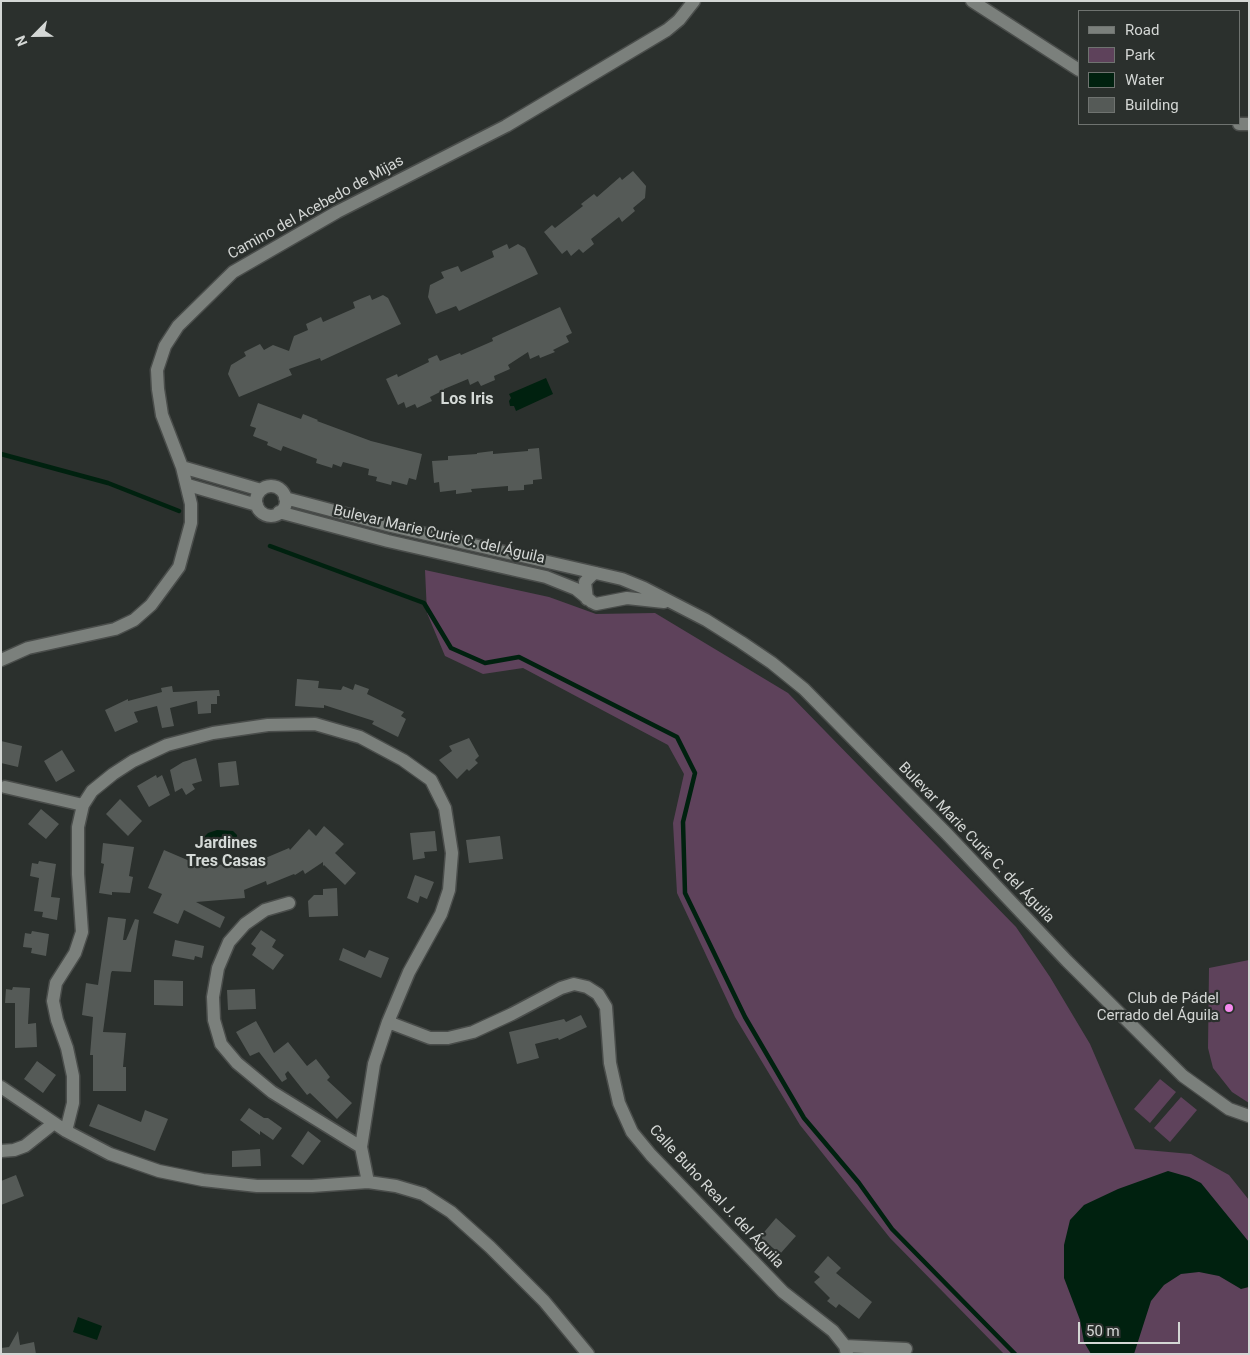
<!DOCTYPE html>
<meta charset="utf-8">
<style>
body{margin:0}
#map{position:relative;width:1250px;height:1355px;overflow:hidden;background:#2b302d;font-family:Roboto,sans-serif}
canvas{display:block}
.frame{position:absolute;inset:0;border:2px solid #d4d7d5;pointer-events:none}
.legend{position:absolute;left:1078px;top:10px;width:162px;height:115px;box-sizing:border-box;background:#2b302d;border:1px solid #6f7370;margin:0;padding:6px 9px;list-style:none;font-size:15px;color:#d4d7d5}
.legend li{display:flex;align-items:center;gap:10px;height:25px}
.legend b{width:25px;border:1px solid #6f7370}
.north{position:absolute;left:10px;top:10px;width:50px;height:50px;-webkit-text-stroke:4px #2b302d;paint-order:stroke;rotate:247deg;font-size:14px;font-weight:700;line-height:20px;text-align:center;color:#d4d7d5}
.north::after{content:'';display:block;margin:auto;width:18px;height:22px;background:#d4d7d5;clip-path:polygon(50% 0,100% 100%,50% 72%,0 100%)}
.scale{position:absolute;left:1078px;top:1322px;width:102px;height:22px;box-sizing:border-box;border:2px solid #d4d7d5;border-top:0;padding-left:6px;font-size:15px;line-height:18px;white-space:nowrap;color:#d4d7d5;-webkit-text-stroke:4px #2b302d;paint-order:stroke}
</style>
<div id="map">
<canvas width="1250" height="1355"></canvas>
<div class="frame"></div>
<ul class="legend">
<li><b style="height:6px;background:#7b807c"></b>Road</li>
<li><b style="height:14px;background:#5e425b"></b>Park</li>
<li><b style="height:14px;background:#00210f"></b>Water</li>
<li><b style="height:14px;background:#555a57"></b>Building</li>
</ul>
<div class="north">N</div>
<div class="scale">50 m</div>
</div>
<script>
const g = document.querySelector('canvas').getContext('2d');
g.lineJoin = 'round';
function fillPath(path, color) {
  g.fillStyle = color;
  g.fill(path, 'evenodd');
}
function poly(rows) {
  const path = new Path2D();
  for (const r of rows) {
    if (r.length === 3) {
      path.moveTo(r[0] + r[2], r[1]);
      path.arc(r[0], r[1], r[2], 0, 2 * Math.PI);
      continue;
    }
    path.moveTo(r[0], r[1]);
    for (let i = 2; i < r.length; i += 2) path.lineTo(r[i], r[i + 1]);
  }
  return path;
}
function trace(path, color, width, dash) {
  g.strokeStyle = color;
  g.lineWidth = width;
  g.lineCap = dash ? 'butt' : 'round';
  g.setLineDash(dash || []);
  g.stroke(path);
}
function write(font, color, halo, rows, align = 'center') {
  g.font = font + ' Roboto,sans-serif';
  g.lineWidth = 4.5;
  g.setLineDash([]);
  g.textBaseline = 'middle';
  g.strokeStyle = halo;
  g.fillStyle = color;
  for (const [text, x, y, turn = 0] of rows) {
    g.save();
    g.translate(x, y);
    g.rotate((+turn || 0) * Math.PI / 180);
    g.textAlign = isNaN(turn) ? turn : align;
    if (halo) g.strokeText(text, 0, 0);
    g.fillText(text, 0, 0);
    g.restore();
  }
}
fillPath(poly([
 [425,570,549,597,596,614,655,613,788,693,1016,927,1050,977,1090,1044,1135,1149,1191,1154,1229,1175,1249,1200,1249,1354,1004,1354,890,1238,800,1125,735,1017,677,893,673,823,684,774,668,745,523,668,483,674,445,656,427,613],
 [1249,960,1249,1103,1232,1092,1213,1068,1208,1048,1209,968],
 [1160,1079,1176,1092,1150,1123,1134,1109],
 [1181,1097,1197,1110,1170,1142,1154,1128]
]), '#5e425b');
fillPath(poly([
 [546,378,553,394,516,411,514,406,510,406,509,401,511,398,509,394],
 [217,830,233,831,237,835,237,839,229,843,224,841,220,843,217,847,212,849,206,848,203,838,208,833],
 [1168,1171,1189,1177,1201,1183,1249,1242,1249,1287,1241,1289,1219,1276,1199,1272,1181,1274,1164,1285,1151,1301,1134,1354,1091,1354,1084,1342,1080,1320,1064,1278,1064,1245,1070,1220,1084,1205,1118,1189],
 [78,1317,102,1326,97,1340,73,1332]
]), '#00210f');
trace(poly([
 [1,454,108,483,179,511],
 [270,546,424,603,451,648,485,663,519,657,677,737,695,773,683,822,685,893,745,1017,804,1118,859,1183,892,1229,1015,1354]
]), '#00210f', 4.5);
fillPath(poly([
 [633,171,646,186,645,198,633,208,635,211,622,222,619,217,591,239,594,244,583,253,579,249,571,256,567,250,562,254,544,232,552,225,555,228,583,206,581,204,594,194,597,197,620,177,622,180],
 [507,244,509,249,518,244,525,248,538,274,459,311,456,306,436,314,428,297,430,285,444,278,441,272,458,266,461,272,494,257,492,251],
 [370,295,372,300,383,295,388,298,401,324,321,361,320,358,289,369,292,375,239,397,228,374,231,365,246,356,244,352,260,344,264,350,273,345,289,351,294,336,308,330,306,324,321,317,323,322,355,308,353,302],
 [560,307,572,333,566,336,569,342,553,350,555,352,540,358,539,355,530,359,528,352,508,365,510,369,494,376,495,380,481,386,478,381,470,385,468,379,444,389,444,390,430,397,432,401,417,408,415,404,406,408,404,402,398,405,386,379,397,374,398,377,429,362,428,359,437,355,440,361,460,353,461,355,493,341,492,338],
 [258,403,301,419,303,414,318,420,317,421,371,441,422,454,416,480,409,478,407,485,392,481,391,485,376,481,377,477,368,475,369,469,343,462,341,467,333,464,332,468,316,463,317,459,283,446,281,451,267,445,268,442,253,436,256,428,250,426],
 [539,448,542,479,533,480,533,484,524,485,524,490,508,491,508,486,471,489,472,492,456,494,456,490,440,492,439,482,434,483,432,461,448,460,448,456,477,454,477,453,493,451,493,454,528,451,528,449],
 [297,679,319,681,318,688,341,690,343,686,353,690,355,684,369,689,367,694,404,712,401,716,406,719,398,737,372,724,374,721,324,705,324,708,295,706],
 [172,686,173,692,219,690,220,696,217,696,217,704,211,704,211,713,198,714,197,701,170,708,174,726,162,728,157,706,134,712,138,722,115,732,105,710,128,699,128,701,162,692,161,688],
 [469,738,479,756,475,760,478,763,469,771,467,769,457,779,439,760,452,751,449,746],
 [1,741,22,746,18,767,1,763],
 [62,750,75,771,56,782,44,761],
 [196,758,202,781,192,784,195,789,186,795,182,788,175,792,170,770,183,762],
 [236,761,239,785,220,787,218,763],
 [156,775,157,778,162,775,170,795,149,807,137,786],
 [120,799,142,821,128,836,106,814],
 [41,809,59,824,46,839,28,824],
 [324,826,344,844,335,853,356,873,345,885,324,865,323,866,323,862,305,874,303,870,295,875,294,874,267,885,266,881,244,890,245,898,196,902,225,917,220,928,184,910,178,924,153,913,162,894,148,888,164,850,192,862,202,862,201,866,256,862,289,848,290,850,309,829,316,836],
 [435,831,437,851,424,852,425,858,413,860,410,833],
 [500,836,503,859,469,863,466,840],
 [103,843,134,847,129,876,133,877,130,893,112,892,112,895,99,893,104,864,101,863],
 [39,861,56,864,51,897,60,898,57,920,42,917,43,912,34,911,39,878,30,876,32,863,38,864],
 [415,875,434,882,427,899,420,896,418,903,407,898],
 [337,888,338,916,309,917,308,901,314,895,323,895,323,889],
 [108,917,126,919,123,940,126,940,135,919,139,920,131,972,112,971,111,973,103,1032,126,1033,123,1067,126,1067,126,1091,93,1091,93,1055,90,1055,93,1017,82,1015,86,983,98,985],
 [261,930,276,940,272,947,284,955,273,970,252,955,256,948,251,944],
 [32,931,49,934,46,956,31,953,32,948,23,947,25,933,31,934],
 [175,940,204,946,202,958,195,956,194,960,172,956],
 [343,948,365,958,369,950,389,958,381,978,339,960],
 [154,980,183,981,183,1006,154,1005],
 [13,987,30,988,28,1024,36,1023,37,1047,15,1048,15,1003,5,1003,6,989,12,990],
 [255,989,256,1009,228,1010,227,990],
 [581,1015,587,1027,559,1040,558,1038,535,1044,539,1058,517,1064,509,1032,564,1019,566,1022],
 [256,1021,274,1053,288,1042,307,1066,316,1059,330,1077,327,1080,352,1103,337,1119,310,1093,307,1095,288,1071,285,1074,287,1079,282,1082,259,1052,250,1056,236,1032],
 [37,1061,56,1075,43,1093,24,1079],
 [98,1104,141,1122,145,1110,168,1119,155,1151,89,1126],
 [249,1108,264,1118,268,1118,282,1128,273,1140,260,1131,260,1135,240,1120],
 [308,1131,321,1141,303,1165,291,1156],
 [260,1149,261,1166,232,1167,232,1151],
 [16,1175,24,1196,1,1205,1,1181],
 [776,1218,796,1236,780,1254,760,1237],
 [828,1256,841,1268,836,1273,872,1302,859,1319,839,1304,836,1308,827,1301,830,1298,814,1282,820,1277,814,1272],
 [18,1331,20,1345,34,1342,36,1354,2,1354,1,1348,9,1347]
]), '#555a57');
const minor = poly([
 [972,1,1079,70],
 [1239,124,1249,124],
 [182,467,261,490],
 [188,485,257,505],
 [271,501,15],
 [285,498,391,526,622,579,644,588,706,620,741,642,772,663,804,689,947,834,1067,961,1183,1076,1229,1109,1249,1116],
 [279,512,388,541,546,577,576,589,592,602,596,604,627,598,664,602],
 [587,599,585,582,592,575,596,573],
 [1,660,28,648,115,629,134,620,151,605,179,567,191,523,191,504,182,467,162,415,158,389,157,370,165,346,178,326,233,272,337,212,506,126,667,30,679,20,694,1],
 [5,787,83,805],
 [289,903,265,910,245,924,229,942,218,968,213,997,214,1020,221,1044,237,1063,272,1092,361,1147],
 [388,1022,430,1038,448,1038,473,1032,512,1014,561,988,574,984,587,987,598,994,606,1007,610,1063,619,1103,632,1132,651,1155,783,1292,833,1331,845,1346,847,1354],
 [1,1087,66,1131,110,1154,159,1171,203,1180,257,1186,312,1186,368,1182,396,1186,423,1194,451,1212,490,1247,544,1301,588,1354],
 [66,1131,73,1103,73,1076,67,1048,57,1020,53,1001,56,983,75,953,82,932,78,874,78,827,83,805,92,791,113,774,133,761,167,745,213,733,268,725,315,724,360,737,403,760,431,780,445,808,452,853,449,890,441,914,409,972,388,1022,374,1064,361,1147,368,1182],
 [1,1151,14,1150,25,1146,54,1123],
 [845,1346,906,1349]
]);
trace(minor, '#4a4d4b', 15);
trace(minor, '#7b807c', 12);
for (const [x, y, r, color] of [
 [1229,1008,5,"#f689ee"]
]) {
  const dot = new Path2D();
  dot.arc(x, y, r, 0, 2 * Math.PI);
  g.fillStyle = color;
  g.fill(dot);
  trace(dot, '#2b302d', 2);
}
write('15px', '#d4d7d5', '#2b302d', [
 ["Camino del Acebedo de Mijas",316,208,-29],
 ["Bulevar Marie Curie C. del Águila",439,535,13],
 ["Bulevar Marie Curie C. del Águila",976,843,46],
 ["Calle Buho Real J. del Águila",716,1197,47]
]);
write('15px', '#d4d7d5', '#2b302d', [
 ["Club de Pádel",1219,999],
 ["Cerrado del Águila",1219,1016]
], 'right');
write('bold 16px', '#d5dad7', '#2b302d', [
 ["Los Iris",467,400],
 ["Jardines",226,844],
 ["Tres Casas",226,862]
]);
</script>
